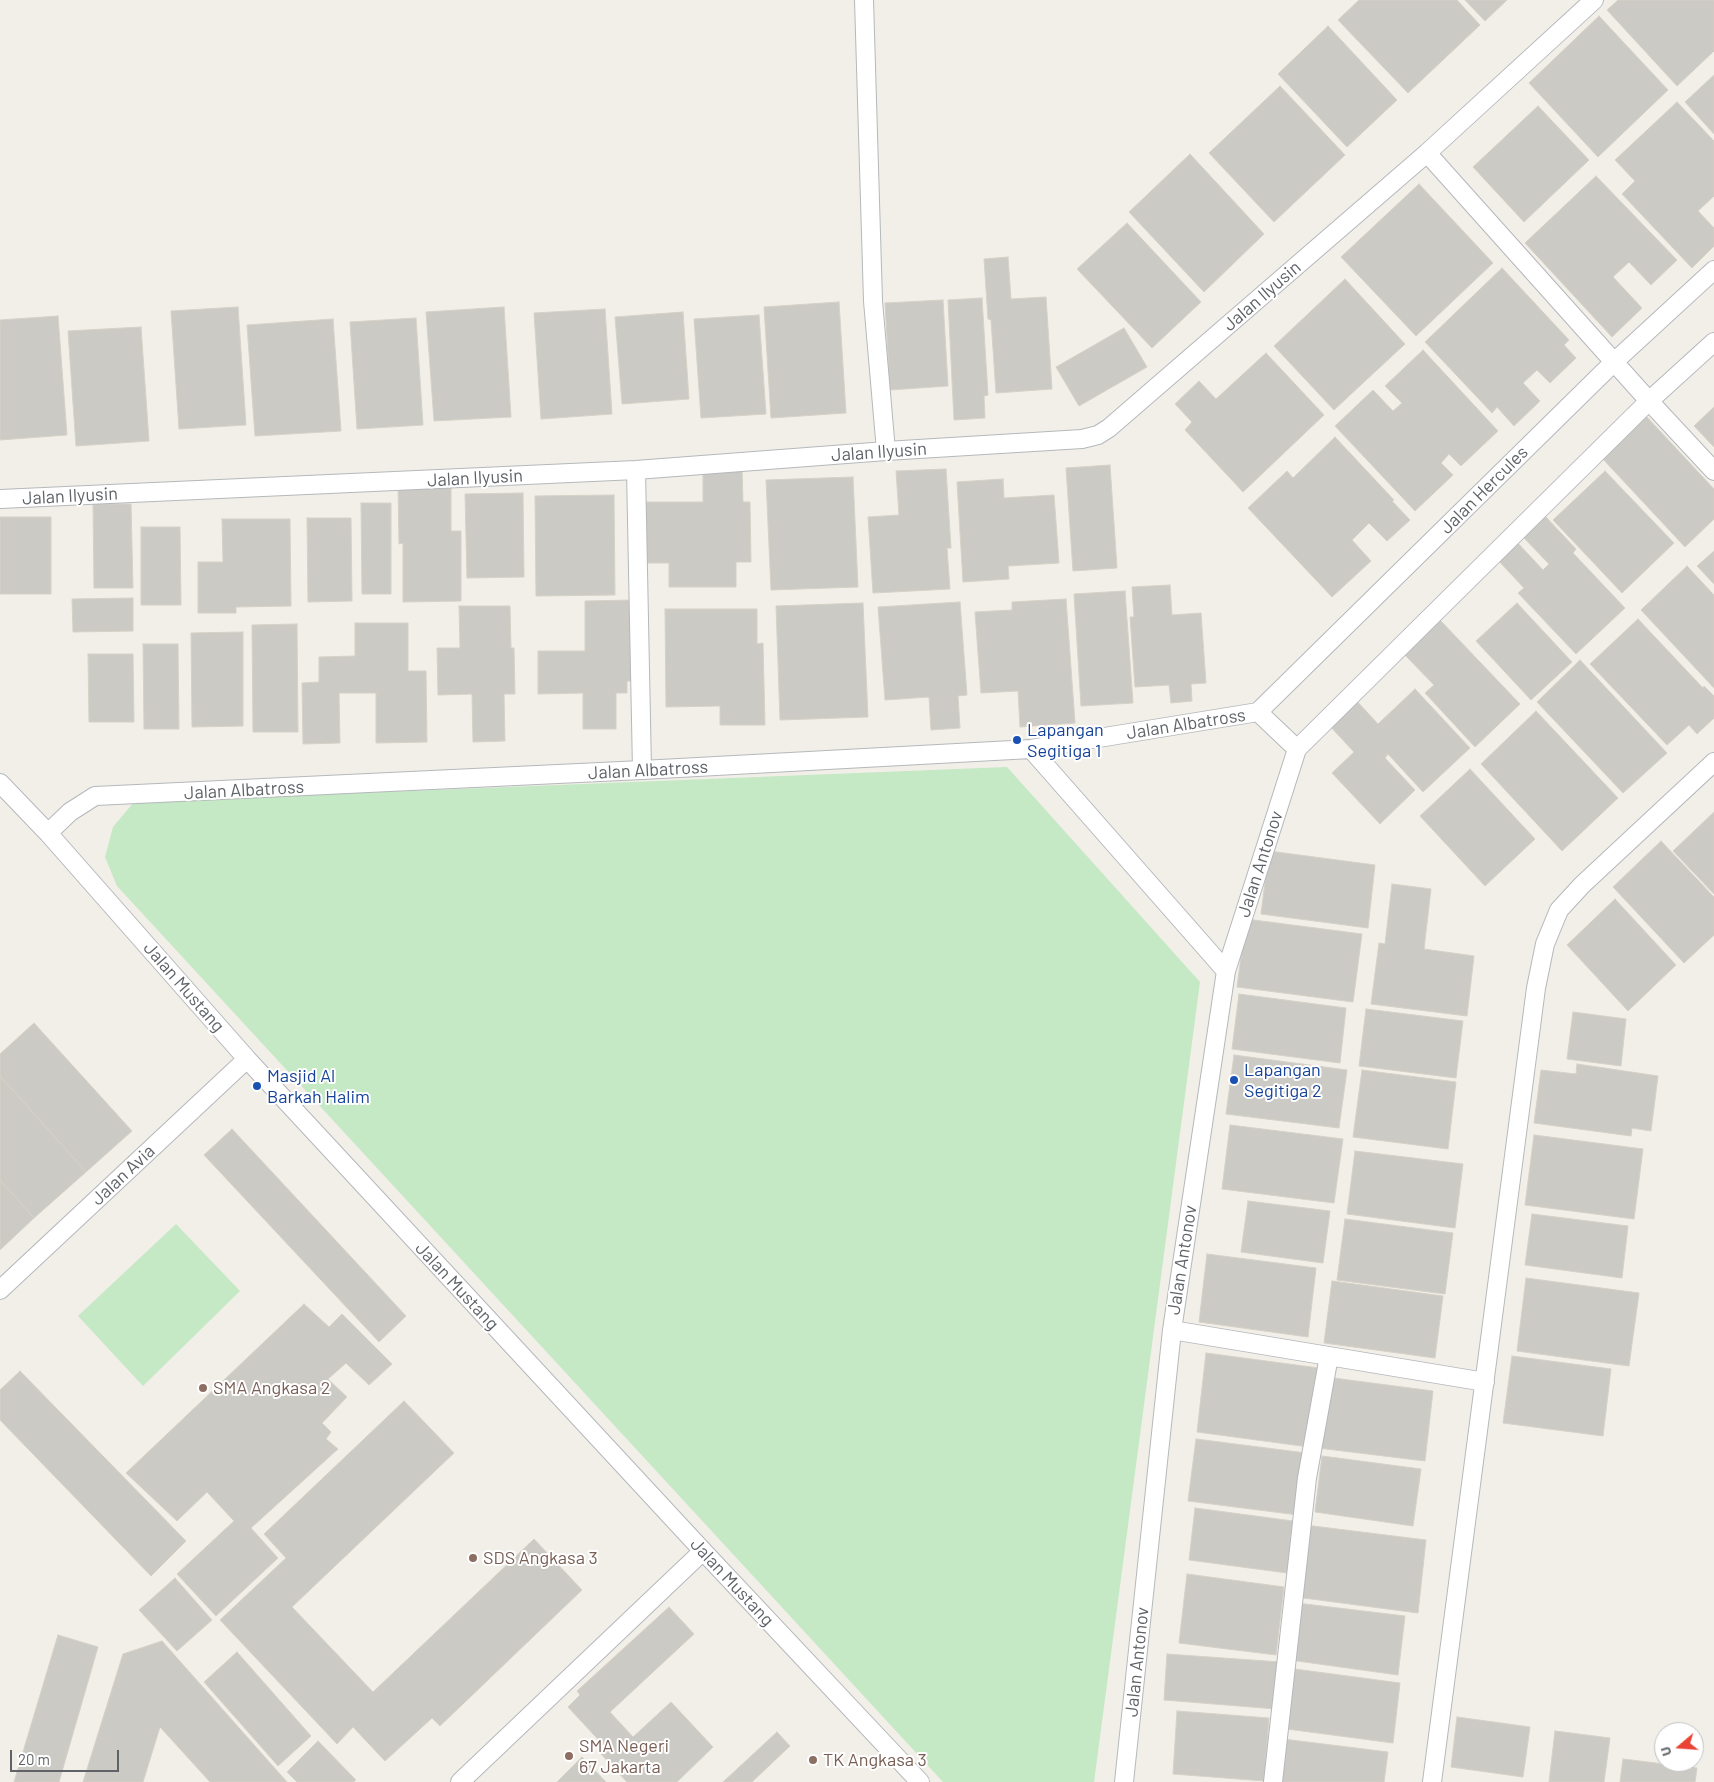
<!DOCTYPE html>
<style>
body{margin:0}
#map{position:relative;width:1714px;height:1782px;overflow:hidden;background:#f1efe8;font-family:Barlow,sans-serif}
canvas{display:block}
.north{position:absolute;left:1654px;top:1722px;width:50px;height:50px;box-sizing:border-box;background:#fff;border:1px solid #bfc1c3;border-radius:50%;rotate:252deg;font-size:14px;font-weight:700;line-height:20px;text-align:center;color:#5f6368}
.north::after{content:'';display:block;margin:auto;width:18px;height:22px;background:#ea4335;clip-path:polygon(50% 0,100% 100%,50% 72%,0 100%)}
.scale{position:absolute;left:10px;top:1750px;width:109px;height:22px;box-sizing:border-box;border:2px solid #5f6368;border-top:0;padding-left:6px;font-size:15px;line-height:18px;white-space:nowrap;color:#5f6368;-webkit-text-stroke:4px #fff;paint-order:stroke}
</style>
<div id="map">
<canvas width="1714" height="1782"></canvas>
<div class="north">U</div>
<div class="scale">20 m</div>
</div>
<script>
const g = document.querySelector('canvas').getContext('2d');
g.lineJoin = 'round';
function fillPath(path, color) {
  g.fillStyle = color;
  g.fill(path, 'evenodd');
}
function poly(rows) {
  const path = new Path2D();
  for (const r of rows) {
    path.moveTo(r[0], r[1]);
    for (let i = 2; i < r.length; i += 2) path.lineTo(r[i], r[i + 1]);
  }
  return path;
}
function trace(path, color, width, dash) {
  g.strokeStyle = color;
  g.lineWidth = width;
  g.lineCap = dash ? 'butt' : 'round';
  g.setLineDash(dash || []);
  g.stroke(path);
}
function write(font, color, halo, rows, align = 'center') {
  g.font = font + ' Barlow,sans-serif';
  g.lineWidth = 4;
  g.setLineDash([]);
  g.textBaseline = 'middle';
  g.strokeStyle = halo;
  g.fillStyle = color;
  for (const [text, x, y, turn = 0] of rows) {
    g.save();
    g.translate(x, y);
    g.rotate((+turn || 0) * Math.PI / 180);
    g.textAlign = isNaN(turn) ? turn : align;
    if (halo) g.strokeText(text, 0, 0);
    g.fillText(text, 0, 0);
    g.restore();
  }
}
fillPath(poly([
 [1007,767,1200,982,1094,1782,943,1782,117,886,105,857,113,827,134,802],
 [176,1224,240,1291,143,1386,78,1316]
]), '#c5e8c5');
const building = poly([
 [1359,0,1457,0,1480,25,1408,93,1338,20,1359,0],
 [1465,0,1507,0,1485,21,1465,0],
 [1618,0,1714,0,1714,51,1677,86,1607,10,1618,0],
 [1599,16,1668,90,1598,157,1529,83,1599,16],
 [1328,26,1397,100,1347,147,1278,74,1328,26],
 [1714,75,1714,134,1685,102,1714,75],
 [1280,86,1345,155,1274,222,1209,153,1280,86],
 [1677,102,1714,141,1714,196,1698,211,1714,228,1714,246,1692,268,1622,194,1635,181,1615,160,1677,102],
 [1538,106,1589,160,1524,222,1473,167,1538,106],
 [1190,154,1264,234,1204,292,1129,212,1190,154],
 [1596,176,1677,260,1651,285,1629,262,1613,277,1642,308,1612,337,1525,243,1596,176],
 [1419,184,1493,263,1416,336,1341,257,1419,184],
 [1127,223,1201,302,1152,348,1077,269,1127,223],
 [1008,257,1011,299,1046,297,1052,389,996,393,991,320,988,319,984,259,1008,257],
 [1502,268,1569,340,1564,345,1576,358,1550,383,1537,370,1523,383,1540,401,1514,426,1497,407,1492,413,1425,342,1502,268],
 [1345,279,1405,344,1334,410,1274,346,1345,279],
 [982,298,988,395,984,396,985,418,954,420,948,300,982,298],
 [943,300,948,386,890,390,885,303,943,300],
 [839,302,846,413,771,418,764,307,839,302],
 [238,307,246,425,179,429,171,311,238,307],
 [504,307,511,417,434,421,426,312,504,307],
 [605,309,612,414,541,419,534,313,605,309],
 [683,312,689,399,622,404,615,317,683,312],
 [759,315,766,414,701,418,694,319,759,315],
 [58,316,67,435,0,440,0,320,58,316],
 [416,318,423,425,357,429,350,322,416,318],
 [333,319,341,431,255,436,247,325,333,319],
 [141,327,149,441,76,446,68,331,141,327],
 [1124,328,1147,367,1079,406,1056,367,1124,328],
 [1423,350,1498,431,1461,466,1449,454,1441,463,1453,475,1415,511,1335,426,1373,390,1393,411,1402,403,1385,386,1423,350],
 [1266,353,1324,415,1243,492,1185,430,1192,422,1175,404,1199,381,1216,399,1266,353],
 [1714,407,1714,447,1694,426,1714,407],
 [1645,415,1714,489,1714,519,1685,547,1601,457,1645,415],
 [1335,437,1394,500,1392,501,1410,520,1387,541,1369,523,1352,540,1371,561,1332,597,1248,508,1287,471,1293,478,1335,437],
 [1110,465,1117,568,1073,571,1066,468,1110,465],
 [703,468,742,468,743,502,750,502,751,562,736,562,736,587,669,587,669,563,643,563,643,502,703,502,703,468],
 [946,469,951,548,947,548,950,589,873,593,868,517,899,515,896,471,946,469],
 [1605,471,1674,543,1622,593,1553,520,1605,471],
 [853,477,858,587,771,590,766,480,853,477],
 [1003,479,1004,498,1054,495,1059,563,1008,566,1009,579,963,582,957,482,1003,479],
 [398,487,451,487,451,531,461,531,461,601,403,602,403,543,399,544,398,487],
 [523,493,524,577,467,578,465,494,523,493],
 [614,495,615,595,536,596,535,496,614,495],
 [361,503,391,503,391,594,362,594,361,503],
 [93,504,131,504,133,588,94,588,93,504],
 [1545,516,1576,549,1573,553,1625,608,1576,654,1518,593,1524,588,1496,558,1515,540,1543,570,1549,564,1523,537,1545,516],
 [0,517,51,517,51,594,0,594,0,517],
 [307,518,351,518,352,601,308,602,307,518],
 [222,519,290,519,291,606,236,607,236,613,198,613,198,562,223,562,222,519],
 [141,527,180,527,181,605,141,605,141,527],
 [1714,551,1714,584,1697,566,1714,551],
 [1687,566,1714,595,1714,688,1641,610,1687,566],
 [1170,585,1172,615,1201,613,1206,683,1191,684,1192,701,1171,703,1169,685,1135,687,1130,617,1134,617,1132,587,1170,585],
 [1125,591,1133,703,1081,706,1074,594,1125,591],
 [133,598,133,631,73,632,72,599,133,598],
 [1066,599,1075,723,1020,727,1018,691,981,693,975,612,1012,610,1012,602,1066,599],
 [634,600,635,681,627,681,627,693,616,693,616,729,583,729,583,693,538,694,538,651,585,651,585,601,634,600],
 [960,602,967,695,958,696,960,728,931,730,929,697,885,700,878,607,960,602],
 [863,603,868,717,780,720,776,606,863,603],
 [1517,603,1572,662,1531,700,1476,641,1517,603],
 [459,606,510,606,511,648,514,648,515,694,504,694,505,741,473,742,472,694,438,695,437,648,460,648,459,606],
 [665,609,757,609,757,644,763,643,765,725,720,725,720,706,666,707,665,609],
 [1439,619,1520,704,1475,747,1425,693,1434,685,1403,653,1439,619],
 [1638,619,1703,688,1704,686,1714,696,1714,718,1697,734,1689,725,1667,745,1590,664,1638,619],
 [355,623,408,623,408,671,426,671,427,742,376,743,376,693,339,693,340,743,303,744,302,683,319,682,319,657,355,656,355,623],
 [297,624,298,732,253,732,252,625,297,624],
 [243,632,243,726,192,727,191,633,243,632],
 [143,644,178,644,179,729,144,729,143,644],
 [88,654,133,654,134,722,89,722,88,654],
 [1580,660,1667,753,1623,793,1537,702,1580,660],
 [1415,689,1470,748,1423,792,1388,754,1385,758,1415,790,1380,824,1332,773,1354,752,1327,723,1354,698,1378,724,1415,689],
 [1536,711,1618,798,1562,851,1481,764,1536,711],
 [1470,769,1535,839,1485,886,1420,816,1470,769],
 [1714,812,1714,894,1673,851,1714,812],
 [1661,841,1714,897,1714,935,1684,963,1613,887,1661,841],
 [1269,851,1375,865,1368,928,1261,914,1269,851],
 [1392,884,1431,889,1424,949,1474,956,1467,1016,1371,1004,1379,943,1385,944,1392,884],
 [1615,899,1676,965,1628,1011,1567,945,1615,899],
 [1246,919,1362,934,1353,1002,1237,987,1246,919],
 [1239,994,1346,1008,1340,1063,1232,1049,1239,994],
 [1366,1009,1463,1021,1456,1078,1359,1066,1366,1009],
 [1573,1012,1626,1019,1621,1066,1567,1059,1573,1012],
 [34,1023,132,1131,86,1172,0,1076,0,1054,34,1023],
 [1234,1055,1347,1070,1339,1128,1226,1114,1234,1055],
 [1577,1064,1658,1076,1651,1131,1632,1128,1631,1136,1534,1123,1541,1070,1576,1074,1577,1064],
 [1362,1070,1456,1082,1448,1149,1353,1137,1362,1070],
 [0,1076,86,1172,34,1218,0,1180,0,1076],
 [1230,1125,1343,1139,1334,1203,1222,1189,1230,1125],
 [232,1129,406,1316,379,1342,204,1155,232,1129],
 [1534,1135,1643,1149,1634,1219,1525,1205,1534,1135],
 [1355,1151,1463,1164,1455,1228,1347,1214,1355,1151],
 [0,1180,34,1218,0,1250,0,1180],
 [1248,1201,1330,1211,1323,1263,1241,1252,1248,1201],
 [1532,1214,1628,1226,1622,1278,1525,1265,1532,1214],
 [1345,1219,1453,1233,1445,1294,1337,1280,1345,1219],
 [1207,1254,1316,1268,1308,1337,1199,1322,1207,1254],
 [1526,1278,1639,1293,1629,1366,1517,1351,1526,1278],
 [1332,1281,1443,1296,1435,1358,1324,1343,1332,1281],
 [304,1304,329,1327,342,1314,392,1364,369,1385,346,1363,328,1379,347,1397,322,1423,331,1432,326,1439,338,1449,251,1528,278,1558,216,1616,177,1574,234,1521,207,1492,177,1521,126,1473,304,1304],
 [1206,1353,1319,1368,1309,1447,1197,1432,1206,1353],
 [1512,1356,1611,1369,1603,1436,1503,1423,1512,1356],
 [20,1371,186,1541,151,1576,0,1420,0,1390,20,1371],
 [1326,1377,1433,1391,1425,1461,1318,1448,1326,1377],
 [404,1401,454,1453,292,1607,373,1692,534,1539,582,1590,440,1726,432,1718,385,1761,353,1727,337,1744,220,1620,286,1558,264,1534,404,1401],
 [1196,1439,1306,1453,1298,1515,1188,1501,1196,1439],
 [1322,1456,1421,1469,1413,1526,1315,1512,1322,1456],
 [1195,1508,1293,1521,1287,1573,1189,1560,1195,1508],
 [1305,1525,1426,1540,1418,1613,1296,1597,1305,1525],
 [1187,1574,1284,1587,1276,1655,1179,1643,1187,1574],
 [175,1578,212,1620,177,1651,139,1610,175,1578],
 [1297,1603,1405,1616,1398,1675,1290,1660,1297,1603],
 [669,1607,694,1634,610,1712,633,1737,671,1702,713,1747,677,1782,627,1782,601,1754,607,1749,568,1707,580,1695,577,1691,669,1607],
 [58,1635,98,1647,59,1782,14,1782,58,1635],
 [162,1641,287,1782,210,1782,160,1727,143,1782,83,1782,123,1654,162,1641],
 [237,1652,311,1736,278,1766,204,1682,237,1652],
 [1167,1654,1280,1662,1276,1709,1164,1700,1167,1654],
 [1295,1669,1400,1683,1393,1743,1287,1729,1295,1669],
 [1177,1711,1269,1718,1264,1781,1173,1774,1177,1711],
 [1457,1717,1530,1727,1523,1777,1451,1767,1457,1717],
 [1555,1731,1610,1738,1604,1782,1549,1782,1555,1731],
 [777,1732,790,1746,752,1782,723,1782,777,1732],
 [1283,1739,1388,1752,1384,1782,1277,1782,1283,1739],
 [318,1741,356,1780,353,1782,297,1782,287,1772,318,1741],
 [582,1757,606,1782,557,1782,582,1757],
 [1623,1759,1697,1768,1695,1782,1620,1782,1623,1759]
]);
fillPath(building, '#cccac5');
trace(building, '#d6d1c6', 1);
const service = poly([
 [864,0,873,301,886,451],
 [1427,153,1649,401,1714,471],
 [636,470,642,770],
 [0,499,636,470,886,451,1082,439,1098,435,1109,428,1427,153,1594,0],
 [1258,712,1614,362,1714,270],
 [1258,712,1297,749],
 [1031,749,1226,971],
 [0,783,48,833,247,1059,703,1551,920,1782],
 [48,833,70,812,95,796,642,770,1031,749,1258,712],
 [0,1290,247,1059],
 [1172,1330,1485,1382],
 [460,1782,703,1551],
 [1124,1782,1172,1330,1226,971,1297,749,1649,401,1714,342],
 [1273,1782,1307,1478,1329,1356],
 [1432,1782,1536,988,1545,944,1559,910,1582,885,1714,762]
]);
trace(service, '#b5b8bc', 20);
trace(service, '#fff', 18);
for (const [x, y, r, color] of [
 [1017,740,5,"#1a4fb4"],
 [1234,1080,5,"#1a4fb4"],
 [257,1086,5,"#1a4fb4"],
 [203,1388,5,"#8d6e63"],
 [473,1558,5,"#8d6e63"],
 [569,1756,5,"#8d6e63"],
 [813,1760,5,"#8d6e63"]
]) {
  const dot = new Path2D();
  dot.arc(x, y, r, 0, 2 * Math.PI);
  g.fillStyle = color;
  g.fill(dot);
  trace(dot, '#fff', 2);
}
write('18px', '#5f6368', '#fff', [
 ["Jalan Ilyusin",1262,296,-41],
 ["Jalan Ilyusin",879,452,-4],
 ["Jalan Ilyusin",475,478,-3],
 ["Jalan Hercules",1484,490,-45],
 ["Jalan Ilyusin",70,496,-3],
 ["Jalan Albatross",1186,724,-9],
 ["Jalan Albatross",648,770,-3],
 ["Jalan Albatross",244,790,-3],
 ["Jalan Antonov",1260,864,-72],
 ["Jalan Mustang",184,987,49],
 ["Jalan Avia",123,1175,-43],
 ["Jalan Antonov",1182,1260,-81],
 ["Jalan Mustang",457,1286,47],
 ["Jalan Mustang",732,1582,47],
 ["Jalan Antonov",1137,1662,-84]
]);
write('18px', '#164399', '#fff', [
 ["Lapangan",1027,730],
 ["Segitiga 1",1027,751],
 ["Lapangan",1244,1070],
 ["Segitiga 2",1244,1091],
 ["Masjid Al",267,1076],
 ["Barkah Halim",267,1097]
], 'left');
write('18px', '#785e54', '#fff', [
 ["SMA Angkasa 2",213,1388],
 ["SDS Angkasa 3",483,1558],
 ["SMA Negeri",579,1746],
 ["67 Jakarta",579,1767],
 ["TK Angkasa 3",823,1760]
], 'left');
</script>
